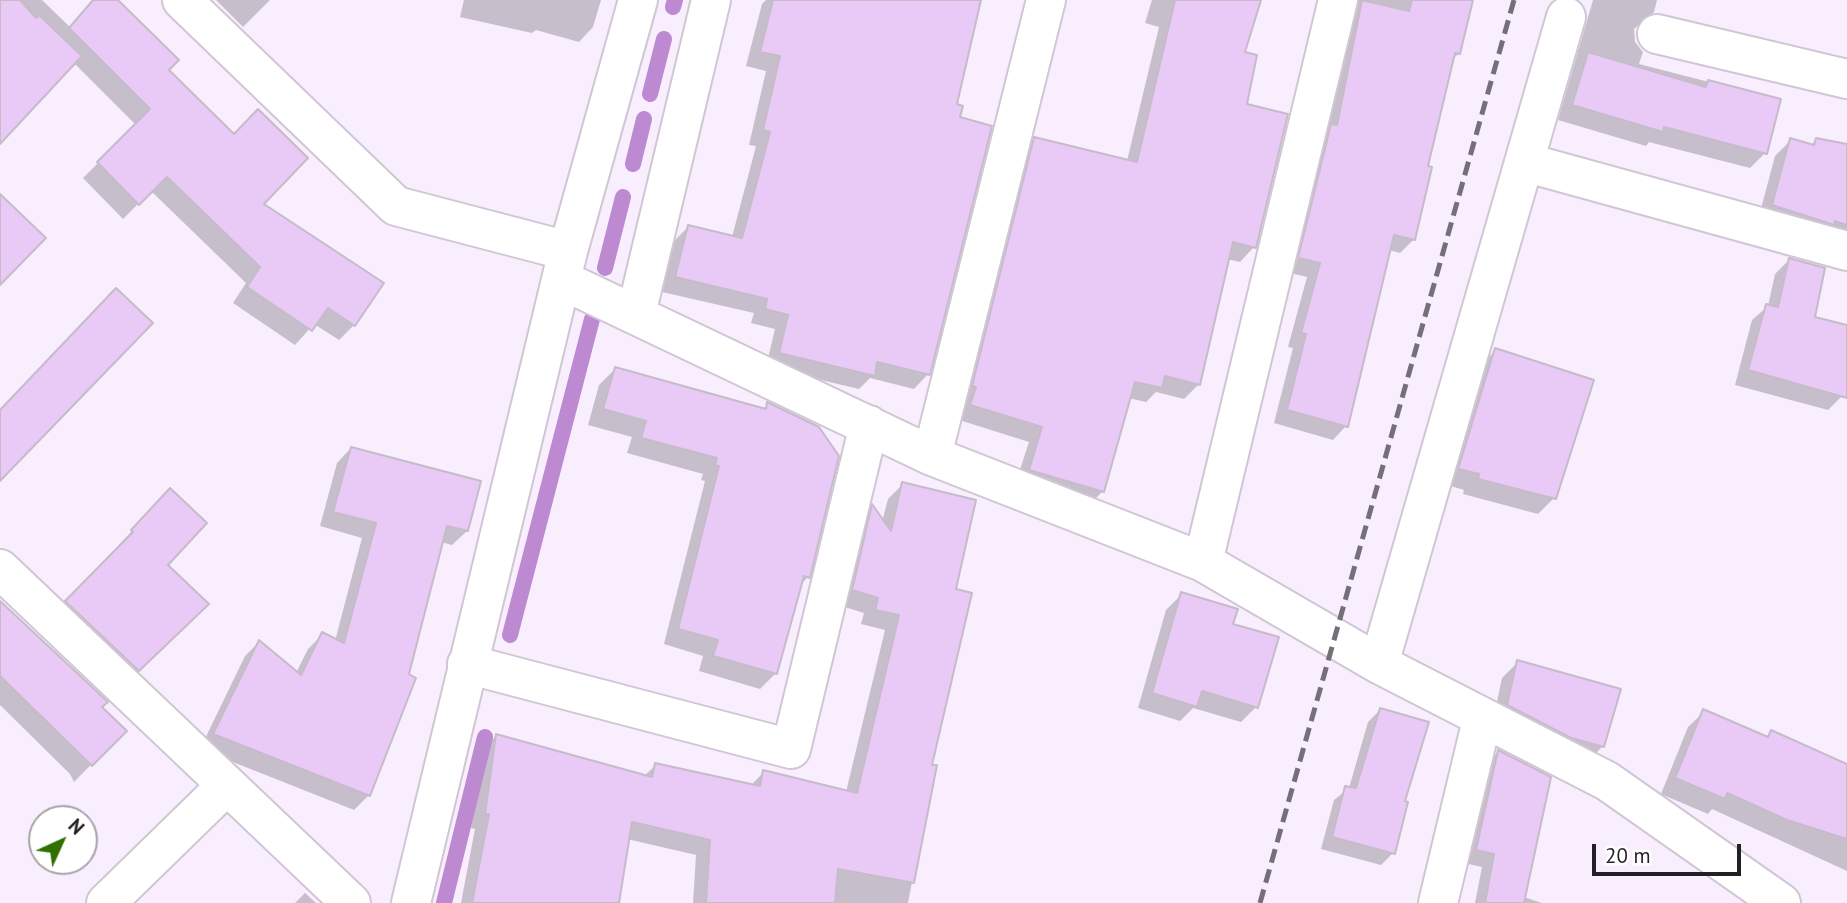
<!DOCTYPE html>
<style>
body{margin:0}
#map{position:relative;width:1847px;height:903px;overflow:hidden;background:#f8eefd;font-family:"PT Sans",sans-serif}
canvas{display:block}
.north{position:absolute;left:28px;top:805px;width:70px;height:70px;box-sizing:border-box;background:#fff;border:2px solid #a7a5a8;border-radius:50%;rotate:45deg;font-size:19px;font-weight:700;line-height:28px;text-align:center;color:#231f25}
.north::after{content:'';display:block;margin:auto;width:24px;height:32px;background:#337002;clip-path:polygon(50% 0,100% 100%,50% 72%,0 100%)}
.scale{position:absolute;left:1592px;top:844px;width:149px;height:32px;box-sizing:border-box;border:4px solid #231f25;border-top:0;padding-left:9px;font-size:21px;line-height:24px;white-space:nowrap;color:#231f25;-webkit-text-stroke:5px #fff;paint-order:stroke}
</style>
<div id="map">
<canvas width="1847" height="903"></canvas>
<div class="north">N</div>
<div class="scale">20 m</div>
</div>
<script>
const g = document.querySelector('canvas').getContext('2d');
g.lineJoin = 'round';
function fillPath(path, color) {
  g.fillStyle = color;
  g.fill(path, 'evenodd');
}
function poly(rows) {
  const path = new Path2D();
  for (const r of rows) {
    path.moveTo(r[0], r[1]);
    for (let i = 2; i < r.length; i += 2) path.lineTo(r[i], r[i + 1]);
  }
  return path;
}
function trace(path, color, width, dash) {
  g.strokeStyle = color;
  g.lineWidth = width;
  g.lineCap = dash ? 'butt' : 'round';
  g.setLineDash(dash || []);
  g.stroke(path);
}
fillPath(poly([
 [0,0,42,0,70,27,93,0,116,0,261,204,354,325,339,340,314,324,295,345,233,303,246,283,151,191,123,219,83,178,136,125,74,63,0,122],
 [216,0,270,0,243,27],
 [464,0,601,0,593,27,579,42,536,30,532,33,460,17],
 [766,0,979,0,955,105,928,374,914,389,870,378,859,389,766,367,775,329,751,323,754,313,662,292,674,241,689,226,732,237,756,146,749,145,766,71,746,66,762,4],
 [1152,0,1259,0,1243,54,1254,247,1240,262,1227,259,1199,384,1184,399,1156,392,1146,402,1128,398,1103,491,1088,506,1015,485,1029,442,956,419,1020,154,1035,139,1127,161,1159,27,1145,23],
 [1354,0,1471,0,1459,53,1451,61,1426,167,1414,239,1400,253,1389,250,1346,426,1333,440,1274,423,1293,348,1288,347,1307,277,1286,272],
 [1593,0,1657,0,1654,12,1634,29,1635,42,1643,52,1639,64,1779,100,1765,153,1750,168,1649,142,1646,146,1558,120],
 [1791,140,1810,146,1816,140,1847,146,1847,244,1758,220,1775,156],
 [1789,260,1813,318,1847,327,1847,377,1842,396,1828,410,1735,385,1752,320,1768,306,1775,274],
 [1496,350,1554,498,1538,514,1463,494,1464,490,1444,484,1480,366],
 [615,369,762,410,768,404,808,577,799,586,776,673,760,689,699,671,703,656,664,644,705,481,701,480,703,474,627,453,632,437,588,425,599,385],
 [351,448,467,531,452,545,441,542,369,795,354,810,200,749,245,656,259,642,296,673,308,649,323,634,335,641,362,538,320,526,337,463],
 [903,484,953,591,930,766,934,767,908,903,693,903,696,855,627,839,617,903,461,903,475,829,471,828,481,751,496,736,644,776,656,765,750,786,764,772,846,792,885,630,861,624,864,613,838,605,858,521,872,507,882,522,888,499],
 [157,504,165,566,207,604,124,684,53,615,121,547,119,545],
 [1182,594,1230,625,1256,707,1241,722,1193,708,1180,721,1138,708,1166,610],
 [0,603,124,731,74,782,70,774,0,705],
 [1518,662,1603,746,1587,762,1493,721,1502,678],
 [1380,710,1403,802,1393,853,1381,865,1321,849,1334,800,1349,788,1368,722],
 [1704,712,1766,738,1772,733,1847,766,1847,871,1712,809,1708,814,1661,794,1688,727],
 [1498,752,1524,897,1542,903,1475,903,1482,867,1464,863,1485,765],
 [305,893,316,903,295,903]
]), '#0003');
trace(poly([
 [673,7,675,0],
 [650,94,664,39],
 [633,164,644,119],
 [605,268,623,197],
 [510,635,592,319],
 [444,903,485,737]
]), '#bd89d1', 16);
const building = poly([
 [0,0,20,0,36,18,39,15,82,56,0,144,0,0],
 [93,0,118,0,179,60,169,70,234,134,258,109,308,158,264,204,384,283,355,326,328,308,312,331,247,287,260,267,167,177,139,205,97,162,150,109,69,28,93,0],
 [773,0,981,0,957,104,963,106,960,117,992,126,930,375,877,362,875,376,779,353,788,315,765,309,767,299,675,277,688,225,742,238,770,132,763,130,780,56,760,52,773,0],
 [1175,0,1261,0,1245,52,1257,55,1247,104,1288,114,1256,248,1233,242,1200,385,1165,376,1162,388,1135,382,1104,492,1029,470,1042,427,970,405,976,387,972,386,1034,137,1137,162,1175,0],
 [1362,0,1409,11,1412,0,1473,0,1460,54,1455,53,1428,166,1432,167,1415,240,1394,235,1348,427,1287,410,1306,334,1301,333,1320,263,1298,258,1331,124,1337,125,1362,0],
 [1588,52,1706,87,1708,80,1781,99,1767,154,1664,127,1663,132,1572,105,1588,52],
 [1790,138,1814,145,1816,138,1847,144,1847,225,1835,221,1834,225,1772,205,1790,138],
 [0,194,46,238,0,285,0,194],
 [1789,258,1825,268,1815,317,1847,325,1847,398,1748,370,1766,304,1778,307,1789,258],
 [116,288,153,323,0,481,0,410,116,288],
 [1495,348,1594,380,1556,499,1478,479,1479,474,1458,469,1495,348],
 [615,367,766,409,767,402,819,427,839,456,810,578,804,576,777,674,713,656,718,640,678,629,719,466,715,465,717,458,641,438,646,421,603,409,615,367],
 [351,447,481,481,468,531,447,526,409,674,416,678,370,796,213,734,259,640,301,675,322,632,344,643,376,523,333,512,351,447],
 [902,482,976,500,956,589,972,593,932,765,937,765,914,883,838,869,835,903,706,903,710,840,632,822,619,903,472,903,489,814,485,814,496,734,652,777,655,763,760,786,763,770,857,793,899,615,875,610,878,598,852,590,872,504,891,531,902,482],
 [170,488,207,523,168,565,209,604,139,671,65,601,133,532,131,530,170,488],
 [1181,592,1238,609,1233,624,1279,637,1258,708,1202,691,1197,707,1152,693,1181,592],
 [0,601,108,702,102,707,127,731,92,766,0,676,0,601],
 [1517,660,1621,689,1604,747,1571,738,1507,705,1517,660],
 [1380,708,1429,722,1405,801,1408,802,1395,854,1332,837,1345,786,1356,788,1380,708],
 [1703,709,1768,737,1771,730,1847,764,1847,839,1787,820,1727,793,1725,799,1675,778,1703,709],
 [1498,750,1551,777,1524,903,1485,903,1494,854,1476,850,1498,750]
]);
fillPath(building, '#e9c9f6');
trace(building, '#c5bbc9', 2);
const minor = poly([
 [182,0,396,206,568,251],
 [1657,34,1847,79],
 [1524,162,1847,251],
 [562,280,932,456,1203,562,1379,664,1607,781,1781,903],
 [636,314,711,0],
 [932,456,1046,0],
 [1203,562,1338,0],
 [0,569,351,903],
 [467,664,791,749,869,425],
 [1379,664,1566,17],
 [106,903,227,785],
 [411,903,568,251,638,0],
 [1438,903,1482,720]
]);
trace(minor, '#d0c6d4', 42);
trace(minor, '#fff', 38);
trace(poly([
 [1260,903,1514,0]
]), '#756f78', 5, [14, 7]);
</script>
